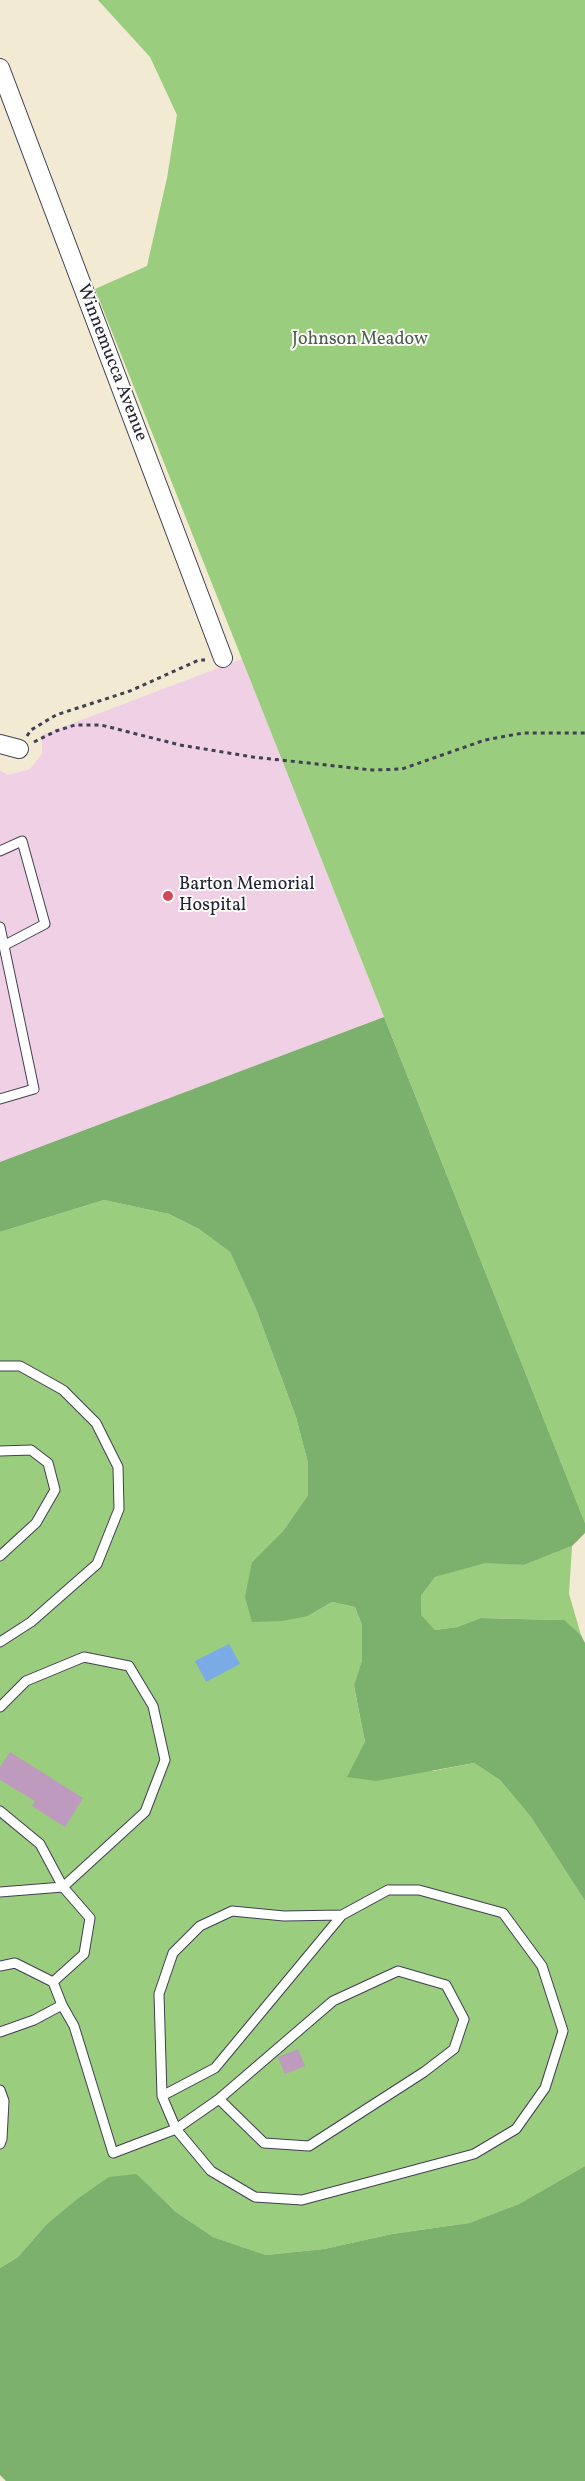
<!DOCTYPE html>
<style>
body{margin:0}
canvas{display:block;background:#f2ead2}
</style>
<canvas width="585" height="2481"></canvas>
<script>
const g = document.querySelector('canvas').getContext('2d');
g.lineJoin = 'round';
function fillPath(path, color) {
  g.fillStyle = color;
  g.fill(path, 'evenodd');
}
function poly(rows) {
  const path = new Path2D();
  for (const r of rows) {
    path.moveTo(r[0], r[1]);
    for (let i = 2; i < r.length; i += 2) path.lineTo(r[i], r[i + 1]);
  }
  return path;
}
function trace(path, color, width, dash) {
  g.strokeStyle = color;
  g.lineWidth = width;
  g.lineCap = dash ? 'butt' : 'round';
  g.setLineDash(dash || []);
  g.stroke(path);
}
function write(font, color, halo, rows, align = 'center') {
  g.font = font + ' Vollkorn,serif';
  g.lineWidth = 4;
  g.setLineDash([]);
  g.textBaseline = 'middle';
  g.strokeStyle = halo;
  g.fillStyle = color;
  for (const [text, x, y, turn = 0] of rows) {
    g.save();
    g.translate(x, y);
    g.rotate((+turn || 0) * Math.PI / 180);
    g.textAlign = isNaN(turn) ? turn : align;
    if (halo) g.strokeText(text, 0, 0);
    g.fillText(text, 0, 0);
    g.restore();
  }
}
fillPath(poly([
 [242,659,384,1017,0,1162,0,771,9,775,30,769,42,754,42,735]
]), '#f0d0e5');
fillPath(poly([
 [98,0,585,0,585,1523,95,289,147,266,167,178,177,115,150,57],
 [104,1200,169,1214,199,1229,230,1252,256,1309,296,1417,308,1463,308,1495,283,1531,252,1562,308,1616,332,1602,355,1607,362,1625,362,1660,354,1687,365,1742,433,1771,474,1763,500,1780,531,1817,585,1901,585,2166,519,2204,469,2223,392,2234,324,2249,266,2255,213,2237,176,2212,137,2174,45,2226,18,2257,0,2268,0,1232],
 [572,1546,569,1594,581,1635,563,1620,481,1618,457,1627,435,1630,421,1616,421,1596,435,1577,485,1562,524,1565]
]), '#9acd7e');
fillPath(poly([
 [384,1017,585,1523,585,1533,572,1546,524,1565,485,1563,435,1577,421,1596,421,1615,435,1630,457,1627,481,1618,517,1619,564,1620,581,1635,585,1643,585,1901,531,1817,500,1780,474,1763,376,1781,347,1777,365,1742,354,1686,362,1660,362,1625,355,1607,332,1602,308,1616,282,1621,252,1622,245,1597,252,1562,283,1531,308,1495,308,1463,296,1417,256,1309,230,1252,199,1229,169,1214,104,1200,0,1232,0,1162],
 [585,2166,585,2481,6,2481,0,2475,0,2268,18,2257,45,2226,76,2200,109,2177,137,2174,176,2212,213,2237,266,2255,324,2249,392,2234,469,2223,519,2204]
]), '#7bb06d');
fillPath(poly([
 [229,1644,240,1664,206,1682,195,1661]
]), '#7babe6');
fillPath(poly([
 [10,1752,83,1798,65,1827,32,1806,35,1801,0,1780,0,1767],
 [298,2049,305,2066,285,2074,278,2057]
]), '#be9abf');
const lane = poly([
 [0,851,22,841,45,924,5,945],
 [0,927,34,1089,0,1099],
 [0,1366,20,1366,63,1390,96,1423,118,1467,119,1509,97,1564,31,1622,0,1642],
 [0,1451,31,1450,48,1463,55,1490,36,1523,0,1556],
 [0,1707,26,1681,84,1657,129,1666,153,1706,165,1760,145,1812,63,1887],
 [0,1811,40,1844,63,1887,90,1918,84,1954,53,1982],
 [388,1890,419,1890,503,1913,542,1966,563,2031,545,2088,516,2129,474,2154,302,2200,255,2197,211,2171,176,2129,162,2096,159,1994,173,1953,200,1926,232,1911,284,1916,342,1915,388,1890],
 [0,1892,63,1887],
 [0,1966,15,1963,53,1982,62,2005,34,2020,0,2032],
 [62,2005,74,2026,113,2153,176,2129,219,2099,333,2001,398,1971,446,1985,464,2019,454,2049,424,2072,309,2146,264,2143,219,2099],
 [0,2090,4,2101,2,2139,0,2144],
 [162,2096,215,2068,342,1915]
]);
const street = poly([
 [0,68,223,658],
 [0,744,19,749]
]);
trace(lane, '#414052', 11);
trace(street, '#414052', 20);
trace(poly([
 [27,736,31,730,56,715,130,691,199,660,205,660],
 [34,742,56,731,75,725,101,725,180,745,253,757,372,770,402,769,485,740,523,733,585,733]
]), '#414052', 3, [4, 4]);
trace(lane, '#fff', 9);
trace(street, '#fff', 18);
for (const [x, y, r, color] of [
 [168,896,6,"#d1495b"]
]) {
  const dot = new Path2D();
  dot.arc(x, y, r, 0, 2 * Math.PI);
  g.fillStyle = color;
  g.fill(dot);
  trace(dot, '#fdfcf7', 2);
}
write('18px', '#4c5e52', '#fdfcf7', [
 ["Johnson Meadow",360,341]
]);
write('18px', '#22223b', '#fdfcf7', [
 ["Winnemucca Avenue",111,363,69]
]);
write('18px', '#22223b', '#fdfcf7', [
 ["Barton Memorial",179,886],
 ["Hospital",179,907]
], 'left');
</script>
